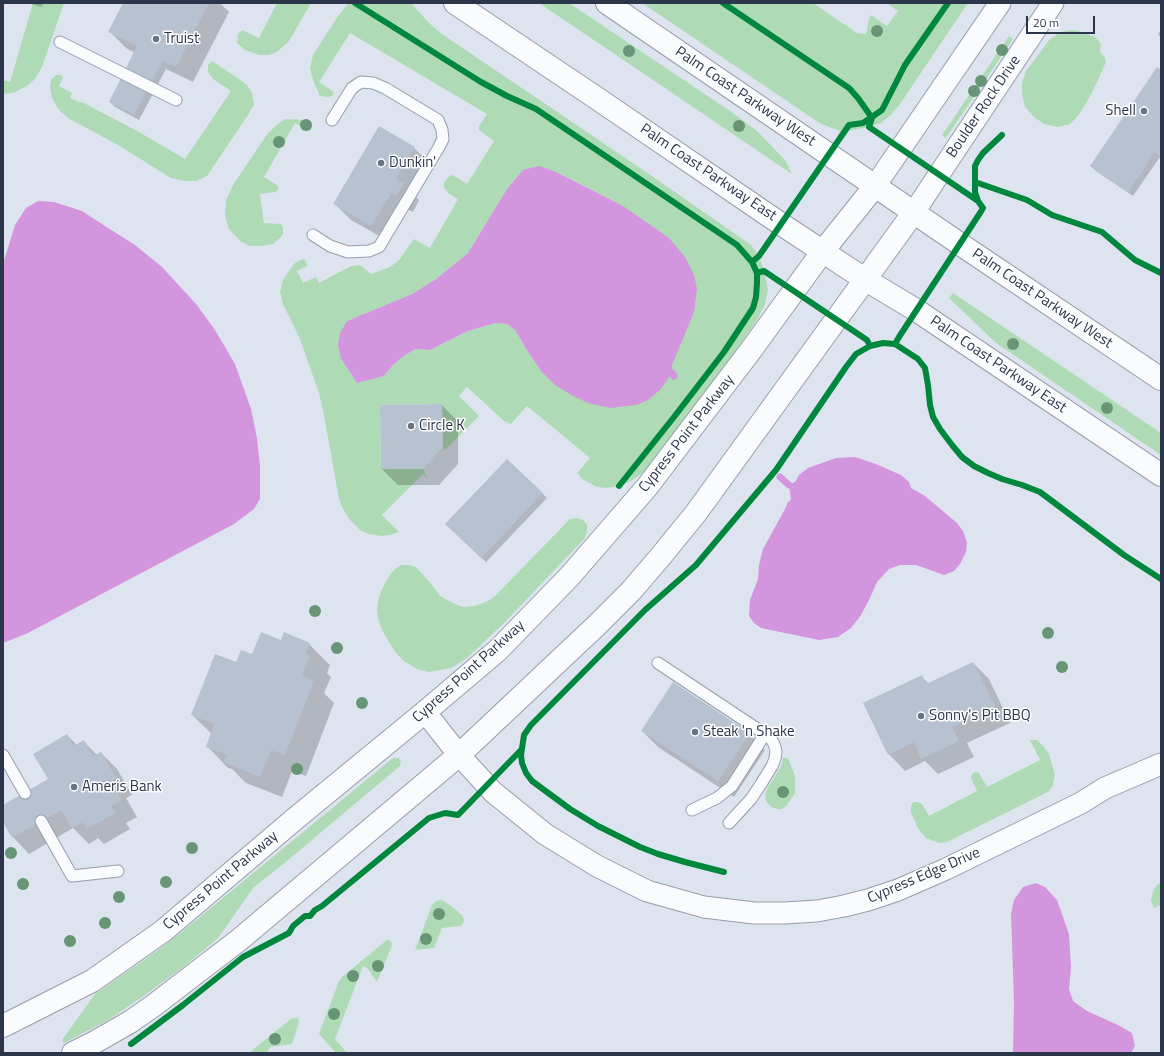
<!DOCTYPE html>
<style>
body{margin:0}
#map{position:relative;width:1164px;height:1056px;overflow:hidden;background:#dee4ef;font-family:"Titillium Web",sans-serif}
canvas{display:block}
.frame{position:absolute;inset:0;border:4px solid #2c364b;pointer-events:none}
.scale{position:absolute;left:1026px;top:16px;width:69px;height:18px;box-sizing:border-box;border:2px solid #2c364b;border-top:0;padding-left:5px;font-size:12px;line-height:14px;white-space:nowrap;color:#2c364b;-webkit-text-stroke:3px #fff;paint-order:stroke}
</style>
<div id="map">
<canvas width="1164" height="1056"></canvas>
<div class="frame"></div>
<div class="scale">20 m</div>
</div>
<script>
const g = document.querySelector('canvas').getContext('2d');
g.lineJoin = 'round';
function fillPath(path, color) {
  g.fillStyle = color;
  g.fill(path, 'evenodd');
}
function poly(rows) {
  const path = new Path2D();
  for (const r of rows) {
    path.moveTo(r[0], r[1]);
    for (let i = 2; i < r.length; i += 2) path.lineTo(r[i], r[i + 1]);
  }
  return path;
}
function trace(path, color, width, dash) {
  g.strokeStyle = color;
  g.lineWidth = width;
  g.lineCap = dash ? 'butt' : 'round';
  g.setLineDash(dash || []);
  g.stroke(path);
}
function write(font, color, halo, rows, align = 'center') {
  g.font = font + ' "Titillium Web",sans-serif';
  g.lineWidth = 3;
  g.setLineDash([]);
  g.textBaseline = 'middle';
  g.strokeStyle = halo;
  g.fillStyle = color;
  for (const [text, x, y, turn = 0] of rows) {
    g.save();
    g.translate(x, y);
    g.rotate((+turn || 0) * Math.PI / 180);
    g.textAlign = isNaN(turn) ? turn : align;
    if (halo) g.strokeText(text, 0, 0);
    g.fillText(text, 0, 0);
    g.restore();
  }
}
fillPath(poly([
 [33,3,64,3,42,67,35,79,27,86,15,92,6,94,3,92,3,80,10,82],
 [277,3,311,3,289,41,277,52,269,55,259,55,245,50,237,43,238,34,242,30,259,38],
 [351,3,411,3,429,23,442,34,649,174,751,245,759,256,764,271,768,290,765,304,757,320,735,352,687,417,644,472,631,481,619,486,606,488,597,487,582,479,577,473,590,458,527,406,511,424,504,421,467,387,459,396,479,416,445,450,443,447,442,404,380,405,381,469,423,469,427,478,423,474,382,515,399,532,390,535,381,536,369,534,360,530,350,520,343,509,339,499,324,415,319,393,300,339,283,304,280,292,282,282,288,272,295,263,303,259,306,261,307,266,297,271,303,283,316,277,319,283,351,266,360,265,371,274,390,267,399,260,414,239,430,248,458,199,448,193,444,187,444,183,448,177,453,175,467,184,494,141,479,130,479,126,487,114,350,33,319,82,334,92,332,96,328,97,320,96,313,80,310,68,313,55,338,16,347,5],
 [523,170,556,172,623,206,672,365,672,373,541,371,528,352,515,330,507,324,496,323,468,331,430,350,416,349,405,355,393,365,384,376,357,382,352,375,341,359,347,321,412,294,436,279,468,253,507,189],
 [539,3,569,3,733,113,757,131,785,160,792,174],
 [642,3,813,3,857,33,866,34,869,19,871,15,887,26,898,11,886,3,968,3,900,104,891,115,881,123,869,127,843,132,821,124],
 [1072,30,1082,32,1095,37,1101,44,1100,52,1104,56,1106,62,1092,93,1078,116,1070,124,1058,127,1044,124,1034,117,1025,107,1022,94,1022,83,1026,71,1050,39,1061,32],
 [1009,36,1013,39,946,138,942,135],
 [212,61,239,79,247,85,252,93,254,104,248,115,207,176,196,181,185,181,171,178,118,145,68,118,61,112,57,107,52,98,50,87,51,80,56,75,61,75,63,77,59,86,72,93,70,98,81,103,82,102,139,132,185,159,231,91,213,79,208,72,208,65],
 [286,119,303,120,311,124,312,128,310,131,295,123,264,177,277,185,279,188,276,192,260,194,264,223,281,224,283,228,283,234,280,238,273,244,260,246,250,246,240,241,229,229,225,216,226,200,233,185,268,133,279,123],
 [953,293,1161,433,1161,455,996,343,949,298],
 [577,518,583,520,587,525,587,532,584,539,504,623,466,659,451,668,429,672,417,669,405,662,396,653,389,642,382,630,378,619,377,608,379,597,383,587,389,576,395,569,401,565,409,565,416,567,432,585,440,596,449,601,463,607,475,606,488,601,495,596,570,519],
 [1030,740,1037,740,1044,747,1049,754,1055,775,1053,785,1048,792,947,842,940,843,931,840,926,838,919,830,911,813,911,807,913,802,918,802,922,804,929,816,977,791,971,778,972,774,975,772,979,773,987,787,1040,760],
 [393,758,399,758,401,762,400,766,281,866,254,887,218,938,187,964,145,995,108,1020,64,1043,62,1040,95,994,150,956,178,935],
 [783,758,788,758,795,776,795,793,786,806,782,809,777,809,771,807,766,801,765,795,768,787,782,765],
 [1161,882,1161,905,1154,908,1151,901,1153,891,1157,885],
 [442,900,447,903,462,915,464,920,463,924,460,926,442,928,434,948,415,950,432,905,436,901],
 [387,940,389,940,391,942,392,945,377,982,367,968,363,966,335,1039,347,1053,336,1053,319,1034,339,981,343,976],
 [292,1018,298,1018,299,1022,292,1044,270,1047,267,1053,249,1053]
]), '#aedbb6');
fillPath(poly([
 [539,166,556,172,623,206,669,238,685,257,694,275,697,289,694,312,672,365,672,373,660,390,648,400,636,405,610,408,588,403,573,396,555,385,541,371,528,352,515,330,507,324,496,323,468,331,430,350,416,349,405,355,393,365,384,376,357,383,352,375,341,359,338,345,340,333,347,321,412,294,436,279,468,253,507,189,523,170],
 [38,201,54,202,82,211,105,226,135,245,162,267,196,304,215,330,235,364,251,409,257,438,260,466,260,499,254,509,234,524,26,634,3,643,3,264,15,225,26,208],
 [855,457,876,464,901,475,909,482,911,488,925,496,957,523,963,531,967,542,966,552,960,564,954,571,944,575,916,565,900,565,889,569,877,582,870,598,861,615,851,628,838,637,819,640,761,628,754,623,749,616,750,600,758,579,759,565,763,549,785,509,788,502,791,500,789,485,795,482,799,475,808,468,836,458],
 [1036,883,1045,887,1057,900,1069,934,1071,968,1069,989,1073,1001,1087,1011,1118,1025,1132,1033,1135,1046,1131,1053,1014,1053,1013,1051,1014,1003,1011,914,1014,900,1023,887]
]), '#d395dd');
fillPath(poly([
 [27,3,43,3,42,7],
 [124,3,220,3,229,12,193,82,166,69,139,120,115,107,110,102,135,53,126,48,110,32],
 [1161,30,1161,38,1158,34],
 [1161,71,1161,157,1160,157,1133,196,1096,171,1091,166],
 [414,148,431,164,413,194,419,200,413,212,407,209,388,241,351,220,334,203],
 [442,405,458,422,458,464,439,485,398,485,382,469],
 [542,493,547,498,486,562,446,524],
 [281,641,309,644,330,665,327,673,331,677,324,693,334,703,306,776,292,771,282,797,246,783,232,769,228,768,207,746,212,734,192,715,237,663],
 [973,663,989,679,1010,723,967,743,974,757,938,774,925,761,905,771,889,754,922,677,929,684],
 [642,731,749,734,765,750,734,797,658,747],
 [67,735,77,745,83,741,97,755,101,753,117,769,132,795,126,798,137,817,126,823,130,829,104,844,98,838,89,844,73,828,29,854,13,837,3,820,3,806,49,780]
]), '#0003');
trace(poly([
 [672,373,674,376],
 [780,477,789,485]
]), '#d395dd', 7);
fillPath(poly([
 [123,3,209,3,176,67,163,60,134,115,109,102,137,46,108,32],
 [1157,67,1161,70,1161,157,1155,152,1128,192,1090,166],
 [379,126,415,147,396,179,404,183,396,196,391,193,371,226,333,204],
 [442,404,443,447,423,469,381,469,380,405],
 [507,459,543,493,481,558,445,524],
 [261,632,281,640,284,632,310,643,306,653,310,655,302,676,314,681,285,755,271,750,260,777,224,762,227,755,206,747,214,724,191,715,215,654,236,662,241,650,252,654],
 [973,662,995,706,952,727,959,741,921,759,914,742,888,755,863,703,922,675,926,684],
 [673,682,750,733,718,781,641,731],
 [67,734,74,746,84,740,93,756,101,752,116,778,110,782,121,800,111,806,115,813,87,829,83,822,72,828,61,810,12,838,3,822,3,805,48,779,33,754]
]), '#b6c2d0');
const lane = poly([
 [60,42,176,100],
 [313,235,330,246,348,252,369,251,379,247,439,147,443,139,442,130,438,120,385,88,373,83,361,82,352,88,332,120],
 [658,663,765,734,771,739,774,744,776,751,775,759,772,766,761,784,751,799,729,823],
 [3,755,25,793],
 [692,810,717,798,732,786,765,734],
 [41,821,72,876,118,871]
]);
const street = poly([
 [875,186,1000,3],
 [914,212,1053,3],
 [425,712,459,755,493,792,545,834,597,866,647,891,704,907,754,913,784,913,817,911,844,906,868,900,898,890,946,869,1081,803,1105,788,1161,764]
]);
const secondary = poly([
 [3,1026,92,981,163,931,296,818,425,712,498,650,569,577,647,487,751,350,823,251,875,186],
 [73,1053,95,1042,130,1022,153,1006,239,940,459,755,597,625,631,591,661,556,696,513,914,212]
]);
const primary = poly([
 [455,3,595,97,781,224,866,280,916,310,1161,475],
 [607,3,960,244,1161,379]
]);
trace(lane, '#969dab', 13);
trace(street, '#969dab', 23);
trace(secondary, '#969dab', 24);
trace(primary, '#969dab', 24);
trace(lane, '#fafbfd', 11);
trace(street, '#fafbfd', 21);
trace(secondary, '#fafbfd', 22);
trace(primary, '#fafbfd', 22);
trace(poly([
 [355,3,481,82,507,96,536,109,737,245,752,262,757,273,757,283,756,297,753,308,724,352,674,417,619,486],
 [723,3,849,88,858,98,872,118],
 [872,118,869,127,978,201],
 [975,182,1027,200,1052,215,1102,232,1135,260,1161,273],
 [752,262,759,256,849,125,863,123,882,110,905,65,948,3],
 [757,273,764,271,867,340,870,346],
 [895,344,899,337,980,213,983,208,978,201,975,192,975,166,978,160,983,153,1002,135],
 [724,872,685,862,658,854,640,847,598,826,570,809,532,781,526,773,522,763,521,755,524,735,531,725,645,610,696,565,776,470,846,367,856,354,870,346,883,343,895,344,918,359,925,368,928,385,930,405,933,417,940,429,952,445,962,457,974,466,988,473,1002,479,1022,485,1040,492,1124,555,1161,579],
 [131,1044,183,1005,243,957,289,933,293,926,305,916,310,916,315,910,322,906,429,818,445,813,458,815,521,750]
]), '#00873e', 6);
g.fillStyle = '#699577';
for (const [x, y] of [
 [877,31],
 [1002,50],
 [629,51],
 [981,81],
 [974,91],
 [306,125],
 [739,126],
 [279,142],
 [1013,344],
 [1107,408],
 [315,611],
 [1048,633],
 [337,648],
 [1062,667],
 [362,703],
 [297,769],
 [783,792],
 [192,848],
 [11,853],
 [166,882],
 [23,884],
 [119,897],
 [439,914],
 [105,923],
 [426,939],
 [70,941],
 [378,966],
 [353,976],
 [334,1014],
 [275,1039]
]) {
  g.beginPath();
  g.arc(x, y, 6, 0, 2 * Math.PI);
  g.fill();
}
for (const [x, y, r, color] of [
 [156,39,4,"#6a7384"],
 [1144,111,4,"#6a7384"],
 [381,163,4,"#6a7384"],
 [411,426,4,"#6a7384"],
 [921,716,4,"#6a7384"],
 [695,732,4,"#6a7384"],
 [74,787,4,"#6a7384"]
]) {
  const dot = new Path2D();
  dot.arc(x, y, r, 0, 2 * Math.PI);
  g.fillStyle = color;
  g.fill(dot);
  trace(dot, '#fff', 1.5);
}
write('15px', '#2c364b', '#fff', [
 ["Truist",164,39],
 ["Shell",1136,111,"right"],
 ["Dunkin'",389,163],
 ["Circle K",419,426],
 ["Sonny's Pit BBQ",929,716],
 ["Steak 'n Shake",703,732],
 ["Ameris Bank",82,787]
], 'left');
write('15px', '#2c364b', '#fff', [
 ["Palm Coast Parkway West",745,97,34],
 ["Boulder Rock Drive",984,107,-56],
 ["Palm Coast Parkway East",708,173,34],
 ["Palm Coast Parkway West",1042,299,34],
 ["Palm Coast Parkway East",998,365,34],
 ["Cypress Point Parkway",687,434,-52],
 ["Cypress Point Parkway",469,672,-42],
 ["Cypress Edge Drive",924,876,-23],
 ["Cypress Point Parkway",221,881,-40]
]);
</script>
